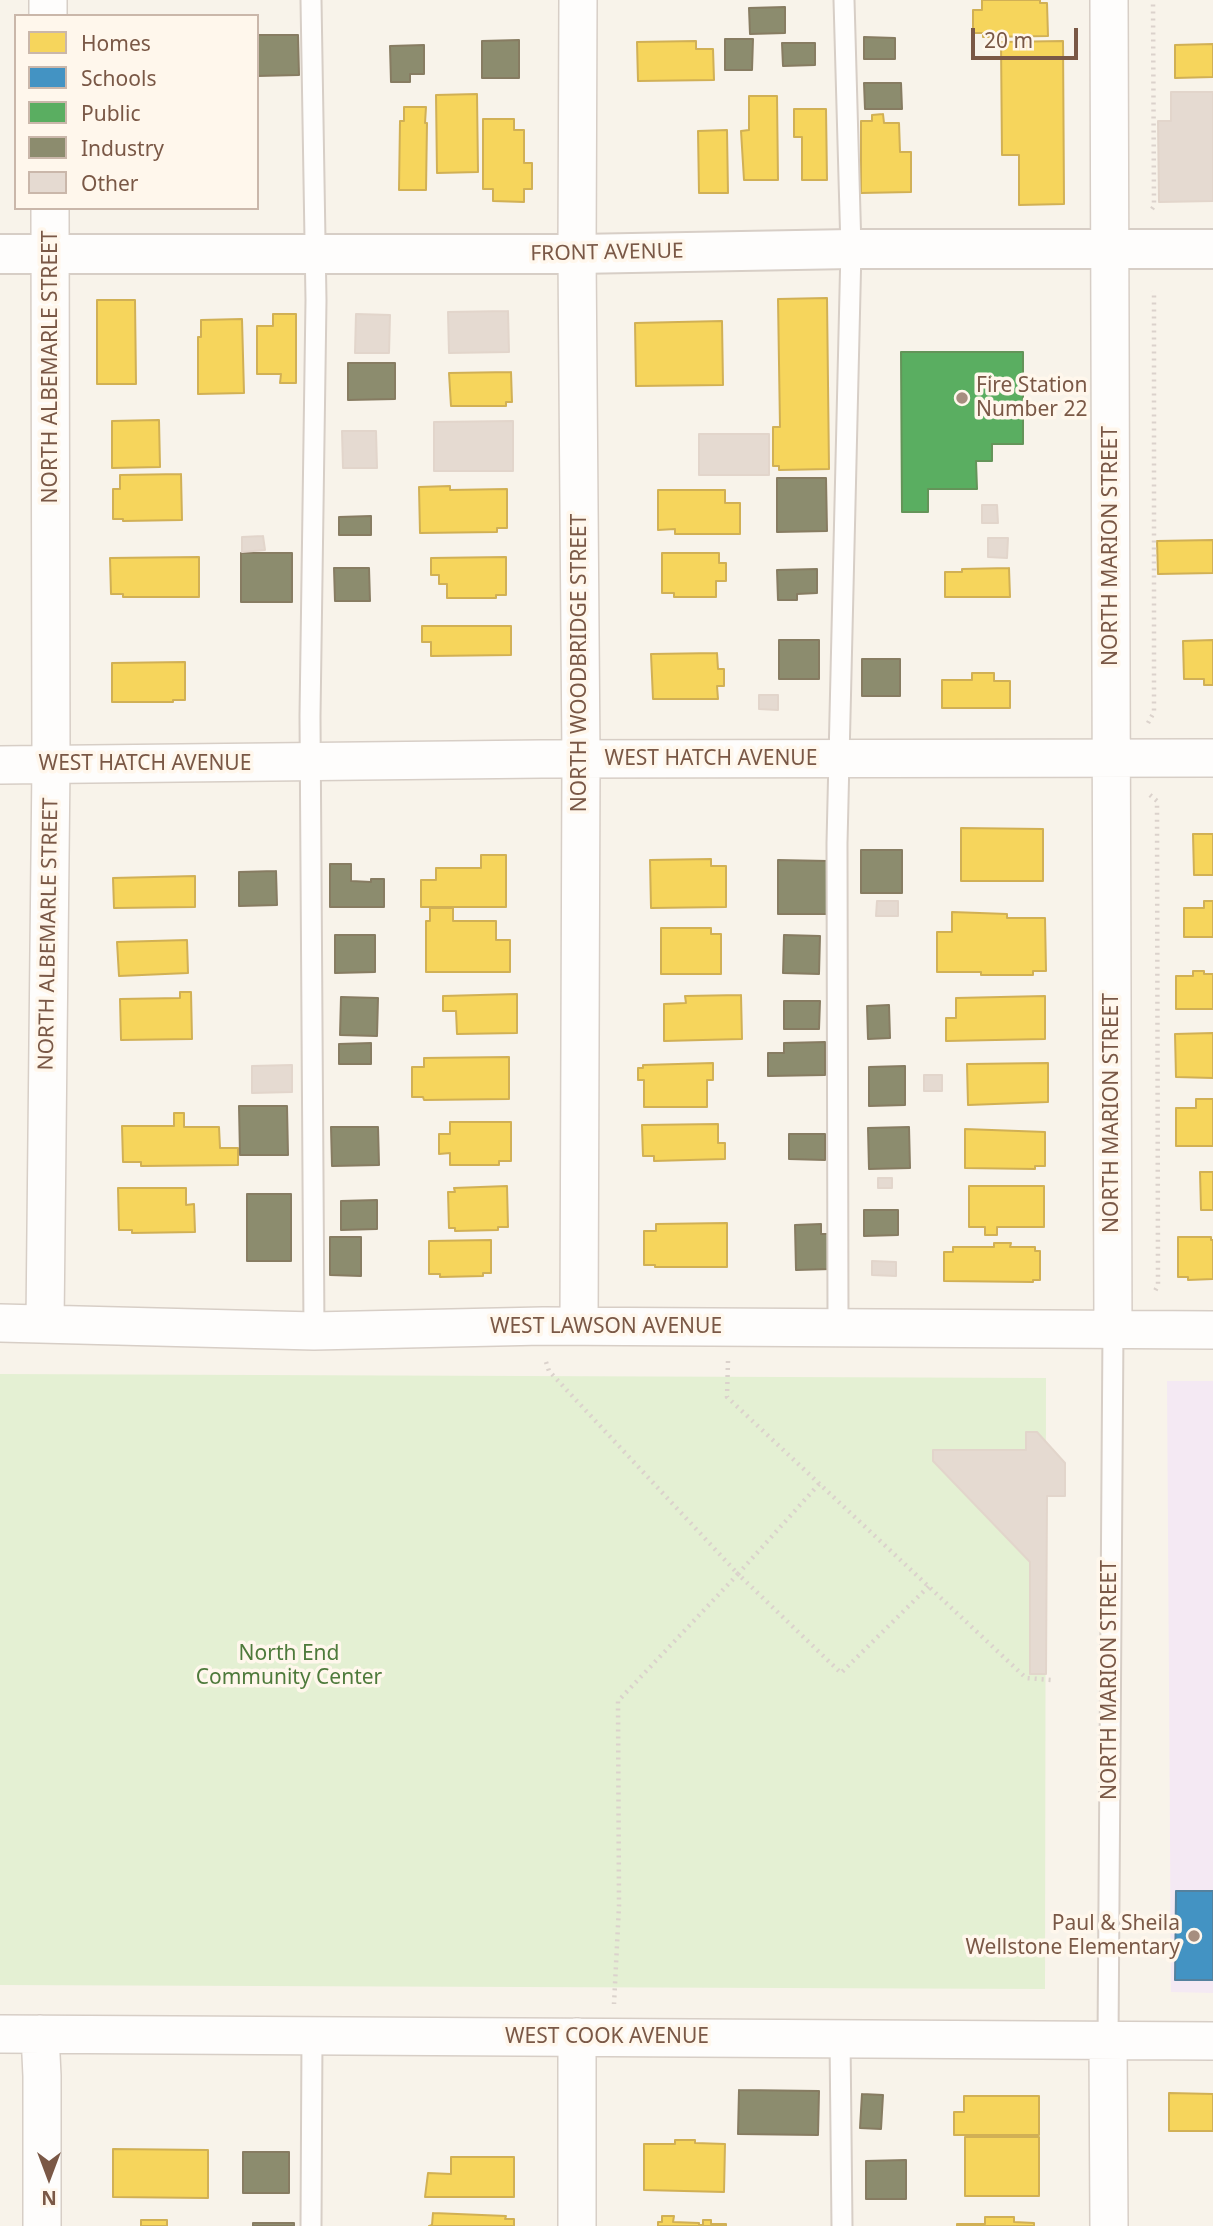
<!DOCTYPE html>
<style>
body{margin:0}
#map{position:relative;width:1213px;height:2226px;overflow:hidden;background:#f8f3ea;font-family:"Noto Sans",sans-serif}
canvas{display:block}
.legend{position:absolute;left:14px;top:14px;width:245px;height:196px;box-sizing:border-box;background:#fff7ec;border:2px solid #cab7aa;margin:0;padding:9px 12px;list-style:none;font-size:21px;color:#7a5846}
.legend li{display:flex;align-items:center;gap:14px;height:35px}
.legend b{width:35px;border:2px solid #cab7aa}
.north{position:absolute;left:14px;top:2142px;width:70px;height:70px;-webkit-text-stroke:5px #fff7ec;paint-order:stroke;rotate:180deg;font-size:19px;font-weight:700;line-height:28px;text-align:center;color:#7a5846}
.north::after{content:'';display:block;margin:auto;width:24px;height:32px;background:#7a5846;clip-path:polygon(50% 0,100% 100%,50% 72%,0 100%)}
.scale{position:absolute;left:971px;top:28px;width:107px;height:32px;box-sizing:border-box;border:4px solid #7a5846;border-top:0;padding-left:9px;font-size:21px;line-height:24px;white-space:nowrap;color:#7a5846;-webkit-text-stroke:5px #fff7ec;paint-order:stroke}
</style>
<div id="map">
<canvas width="1213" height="2226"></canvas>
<ul class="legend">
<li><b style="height:19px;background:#f6d55c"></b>Homes</li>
<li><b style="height:19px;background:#4393c3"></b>Schools</li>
<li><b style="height:19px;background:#5aae61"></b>Public</li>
<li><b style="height:19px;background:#8c8c6e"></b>Industry</li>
<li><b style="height:19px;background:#e5dad1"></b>Other</li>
</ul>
<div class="north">N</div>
<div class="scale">20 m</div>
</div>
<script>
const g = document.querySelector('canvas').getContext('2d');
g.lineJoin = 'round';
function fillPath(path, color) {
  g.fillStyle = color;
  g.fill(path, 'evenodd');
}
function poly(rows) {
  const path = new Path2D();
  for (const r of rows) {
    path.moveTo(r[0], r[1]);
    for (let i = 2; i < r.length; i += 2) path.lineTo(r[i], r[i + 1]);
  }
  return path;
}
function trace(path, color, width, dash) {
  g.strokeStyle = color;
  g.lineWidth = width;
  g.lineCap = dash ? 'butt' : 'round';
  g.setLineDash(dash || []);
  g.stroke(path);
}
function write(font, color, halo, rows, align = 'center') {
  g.font = font + ' "Noto Sans",sans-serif';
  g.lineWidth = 7;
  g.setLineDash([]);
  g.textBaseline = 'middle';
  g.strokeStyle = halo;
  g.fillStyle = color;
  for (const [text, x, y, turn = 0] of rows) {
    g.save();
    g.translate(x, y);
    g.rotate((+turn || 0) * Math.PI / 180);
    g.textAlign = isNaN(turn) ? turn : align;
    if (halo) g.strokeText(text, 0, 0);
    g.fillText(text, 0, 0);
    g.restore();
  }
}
fillPath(poly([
 [1167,1381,1213,1381,1213,1993,1171,1992]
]), '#f4e9f3');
fillPath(poly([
 [0,1374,1046,1378,1045,1989,0,1985]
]), '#e4f0d3');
const homes = poly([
 [982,0,1040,0,1040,3,1047,3,1048,36,983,37,983,33,973,33,973,10,982,10,982,0],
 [696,41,696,49,713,49,714,80,638,81,637,42,696,41],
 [1063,41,1064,204,1019,205,1019,155,1002,155,1001,42,1063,41],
 [1213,44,1213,77,1175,78,1175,45,1213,44],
 [477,94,478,172,437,173,436,95,477,94],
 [749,96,777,96,778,180,744,180,741,131,749,130,749,96],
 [404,107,426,107,425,123,427,123,426,190,399,190,400,121,404,121,404,107],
 [794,109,826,109,827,180,802,180,802,137,794,137,794,109],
 [883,114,884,123,899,123,900,152,911,152,911,192,861,193,861,121,872,121,872,115,883,114],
 [483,119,514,119,514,130,524,130,524,163,532,163,532,189,524,189,524,202,493,201,493,189,483,189,483,119],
 [727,130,728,193,699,193,698,131,727,130],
 [827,298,829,469,779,470,779,466,773,466,773,427,780,427,778,299,827,298],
 [97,300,135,300,136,384,97,384,97,300],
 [273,314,296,314,296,383,280,383,281,374,257,374,257,326,273,326,273,314],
 [242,319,244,393,198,394,198,337,201,337,201,320,242,319],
 [722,321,723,385,636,386,635,323,722,321],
 [511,372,512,402,506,402,506,406,451,406,449,373,511,372],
 [159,420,160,467,112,468,112,421,159,420],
 [181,474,182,520,123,521,123,519,113,519,113,489,120,489,120,475,181,474],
 [450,486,450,490,507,489,507,528,497,528,497,532,420,533,419,487,450,486],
 [658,490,725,490,725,503,740,503,740,534,675,534,675,529,658,530,658,490],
 [1213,540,1213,573,1158,574,1157,541,1213,540],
 [662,553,719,553,719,563,726,563,726,581,716,581,716,597,674,597,674,593,662,593,662,553],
 [199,557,199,597,123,597,123,594,111,594,110,558,199,557],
 [506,557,506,595,496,595,496,598,447,598,447,584,439,584,439,575,431,575,431,558,506,557],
 [1009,568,1010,597,945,597,945,572,962,572,962,569,1009,568],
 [422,626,511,626,511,655,431,656,431,642,422,642,422,626],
 [1213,640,1213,685,1204,685,1204,679,1184,679,1183,641,1213,640],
 [717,653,718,669,724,669,724,686,717,686,718,699,653,699,651,654,717,653],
 [185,662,185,700,173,700,173,702,112,702,112,663,185,662],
 [972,673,994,673,994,681,1010,681,1010,708,942,708,942,680,972,680,972,673],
 [961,828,1043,829,1043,881,961,881,961,828],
 [1193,834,1213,834,1213,875,1194,875,1193,834],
 [481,855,506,855,506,907,421,907,421,880,436,880,436,868,481,868,481,855],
 [711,859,711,866,726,866,726,907,651,908,650,860,711,859],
 [195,876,195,907,114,908,113,878,195,876],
 [1204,901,1213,901,1213,937,1184,937,1184,908,1204,908,1204,901],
 [430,908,453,908,453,921,496,921,496,940,510,940,510,972,426,972,426,921,430,921,430,908],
 [952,912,1007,914,1007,918,1045,918,1046,971,1033,971,1033,975,981,975,981,972,937,972,937,932,952,932,952,912],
 [661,928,711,928,711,934,721,934,721,974,661,974,661,928],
 [187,940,188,973,119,976,117,942,187,940],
 [1193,971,1204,971,1204,974,1213,974,1213,1009,1176,1009,1176,976,1193,976,1193,971],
 [180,992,191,992,192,1039,121,1040,120,999,180,998,180,992],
 [517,994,517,1033,457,1034,456,1011,443,1011,443,996,517,994],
 [741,995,742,1039,664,1041,664,1004,686,1003,685,996,741,995],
 [1045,996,1045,1039,946,1041,946,1018,956,1018,956,998,1045,996],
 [1213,1033,1213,1078,1176,1077,1175,1034,1213,1033],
 [509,1057,509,1099,424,1100,423,1097,412,1097,412,1067,424,1067,424,1058,509,1057],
 [713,1063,713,1080,707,1080,707,1107,644,1107,644,1080,638,1080,638,1068,643,1068,643,1065,713,1063],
 [1048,1063,1048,1102,968,1105,967,1064,1048,1063],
 [1196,1099,1213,1099,1213,1146,1176,1146,1176,1108,1196,1108,1196,1099],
 [174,1113,184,1113,184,1127,219,1127,220,1148,238,1148,238,1165,141,1166,141,1162,123,1162,122,1126,174,1126,174,1113],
 [450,1122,511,1122,511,1161,499,1161,499,1165,450,1165,450,1153,439,1154,439,1134,450,1134,450,1122],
 [718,1124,718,1143,725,1143,725,1159,654,1161,654,1156,643,1156,642,1125,718,1124],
 [965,1129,1045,1132,1045,1166,1035,1166,1035,1169,965,1168,965,1129],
 [1200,1172,1213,1172,1213,1210,1201,1210,1200,1172],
 [507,1186,508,1227,498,1227,498,1230,455,1231,455,1228,449,1228,448,1192,455,1192,454,1188,507,1186],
 [969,1186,1044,1186,1044,1227,997,1227,997,1235,985,1235,985,1227,969,1227,969,1186],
 [118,1188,186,1188,186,1205,194,1204,195,1232,132,1233,132,1230,119,1230,118,1188],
 [727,1223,727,1267,655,1267,655,1265,644,1265,644,1231,656,1231,656,1224,727,1223],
 [1178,1237,1211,1237,1211,1240,1213,1240,1213,1279,1188,1280,1188,1277,1178,1277,1178,1237],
 [491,1240,491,1273,483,1273,483,1276,440,1277,440,1274,429,1274,429,1241,491,1240],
 [994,1243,1011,1243,1010,1247,1035,1247,1035,1251,1040,1251,1040,1280,1033,1280,1033,1282,944,1281,944,1252,953,1252,953,1247,994,1247,994,1243],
 [1169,2093,1213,2094,1213,2131,1169,2131,1169,2093],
 [964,2096,1039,2096,1039,2135,954,2135,954,2112,964,2112,964,2096],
 [965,2137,1039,2137,1039,2196,965,2196,965,2137],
 [675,2140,695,2140,695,2143,725,2144,724,2192,644,2190,644,2144,675,2144,675,2140],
 [113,2149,208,2150,208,2198,113,2197,113,2149],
 [451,2157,514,2157,514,2197,425,2197,428,2173,451,2174,451,2157],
 [433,2213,506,2216,505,2219,514,2219,514,2226,429,2226,432,2225,433,2213],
 [662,2216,674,2216,673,2222,699,2223,699,2225,703,2225,703,2220,711,2220,711,2224,726,2224,726,2226,658,2226,658,2222,662,2222,662,2216],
 [985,2217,1014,2217,1014,2222,1034,2223,1034,2226,957,2226,957,2224,985,2224,985,2217],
 [141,2220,167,2220,167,2226,141,2226,141,2220]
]);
fillPath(homes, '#f6d55c');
trace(homes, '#d1b055', 2);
const schools = poly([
 [1176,1891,1213,1891,1213,1980,1175,1980,1176,1891]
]);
fillPath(schools, '#4393c3');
trace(schools, '#54819e', 2);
const public = poly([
 [901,352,1023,352,1023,444,992,444,992,461,976,461,977,489,928,489,928,512,902,512,901,352]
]);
fillPath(public, '#5aae61');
trace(public, '#649459', 2);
const industry = poly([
 [785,7,785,33,750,34,749,8,785,7],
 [257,35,298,35,299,75,257,76,257,35],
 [864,37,895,38,895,59,864,59,864,37],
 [725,39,753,39,752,70,725,70,725,39],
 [519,40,519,78,482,78,482,41,519,40],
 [782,43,815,43,815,65,783,66,782,43],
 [424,45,424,74,410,74,410,82,391,82,390,46,424,45],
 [864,83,901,83,902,109,865,109,864,83],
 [348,363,395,363,395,399,348,400,348,363],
 [777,478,826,478,827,531,777,532,777,478],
 [371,516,371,535,339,535,339,517,371,516],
 [241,553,292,553,292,602,241,602,241,553],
 [334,568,369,568,370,601,335,601,334,568],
 [817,569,817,593,797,594,797,600,778,600,777,570,817,569],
 [779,640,819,640,819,679,779,679,779,640],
 [862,659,900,659,900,696,862,696,862,659],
 [861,850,902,850,902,893,861,893,861,850],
 [778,860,827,861,827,914,778,914,778,860],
 [330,864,351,864,351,881,371,882,371,879,384,879,384,907,330,907,330,864],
 [276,871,277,905,239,906,239,872,276,871],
 [335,935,375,935,375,972,335,973,335,935],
 [784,935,820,936,819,974,783,973,784,935],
 [341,997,378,998,377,1036,340,1035,341,997],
 [784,1001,820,1001,819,1029,784,1029,784,1001],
 [889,1005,890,1038,868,1039,867,1006,889,1005],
 [825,1042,825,1075,768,1076,768,1053,784,1053,784,1043,825,1042],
 [371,1043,371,1064,339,1064,339,1044,371,1043],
 [905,1066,905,1105,869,1106,869,1067,905,1066],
 [239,1106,287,1106,288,1155,240,1155,239,1106],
 [331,1127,378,1127,379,1165,332,1166,331,1127],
 [909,1127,910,1168,869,1169,868,1128,909,1127],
 [789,1134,825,1134,825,1160,789,1159,789,1134],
 [247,1194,291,1194,291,1261,247,1261,247,1194],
 [377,1200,377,1229,341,1230,341,1201,377,1200],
 [864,1210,898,1210,898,1235,864,1236,864,1210],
 [821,1224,821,1234,830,1234,831,1269,796,1270,795,1225,821,1224],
 [330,1237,361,1237,361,1276,330,1275,330,1237],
 [739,2090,819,2091,818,2135,738,2134,739,2090],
 [862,2094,883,2095,881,2129,860,2128,862,2094],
 [243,2152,289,2152,289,2193,243,2193,243,2152],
 [906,2160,906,2199,866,2199,866,2161,906,2160],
 [253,2223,294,2223,294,2226,253,2226,253,2223]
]);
fillPath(industry, '#8c8c6e');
trace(industry, '#877c62', 2);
const building = poly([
 [1171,92,1213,92,1213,201,1159,202,1158,121,1171,121,1171,92],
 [508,311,509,352,449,353,448,312,508,311],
 [356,314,390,315,389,353,355,353,356,314],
 [513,421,513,471,434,471,434,422,513,421],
 [342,431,376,431,377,468,343,468,342,431],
 [699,434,769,434,769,475,699,475,699,434],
 [982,505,997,505,998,523,982,523,982,505],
 [263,536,265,550,242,552,242,537,263,536],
 [988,538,1008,538,1007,558,988,557,988,538],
 [759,695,778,695,778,710,759,709,759,695],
 [877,901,898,901,898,916,876,916,877,901],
 [292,1065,292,1092,252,1093,252,1066,292,1065],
 [924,1075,942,1075,942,1091,924,1091,924,1075],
 [878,1178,892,1178,892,1188,878,1188,878,1178],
 [872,1261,896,1262,896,1276,872,1275,872,1261],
 [1026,1432,1037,1432,1065,1463,1065,1496,1047,1496,1046,1674,1030,1674,1030,1562,933,1461,933,1450,1026,1450,1026,1432]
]);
fillPath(building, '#e5dad1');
trace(building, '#e2d5cb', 2);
const service = poly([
 [311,0,316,300,310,716,314,1331],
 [838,1328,837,843,851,249,844,0],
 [840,2038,842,2226],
 [1108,2040,1113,1329],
 [311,2226,312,2036]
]);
const minor = poly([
 [48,0,48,16],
 [578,0,577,254,581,759,579,1326],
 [1109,0,1113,1329],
 [0,765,542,759,1213,758],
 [0,1323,314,1331,543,1326,1213,1330],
 [45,1323,51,764,50,208],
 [0,2034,1213,2041],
 [40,2034,42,2076,42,2226],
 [1108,2040,1109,2226],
 [577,2226,577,2037]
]);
const tertiary = poly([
 [0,254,577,254,851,249,1213,249]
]);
trace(service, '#d7cec6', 23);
trace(minor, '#d7cec6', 40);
trace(tertiary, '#d7cec6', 42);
trace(poly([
 [1152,209,1154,206,1153,0],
 [1148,723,1154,712,1154,294,1152,291],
 [1150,795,1157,801,1158,1285,1155,1291],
 [728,1361,727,1397,1026,1678,1051,1680],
 [546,1362,549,1371,738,1574,618,1701,619,1906,614,2004],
 [819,1484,738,1574,841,1673,929,1586]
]), '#dbd2cc', 4.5, [2, 5]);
trace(service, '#fefdfc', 19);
trace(minor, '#fefdfc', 37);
trace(tertiary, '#fefdfc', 38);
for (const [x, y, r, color] of [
 [962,398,7,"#a68e7f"],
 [1194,1936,7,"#a68e7f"]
]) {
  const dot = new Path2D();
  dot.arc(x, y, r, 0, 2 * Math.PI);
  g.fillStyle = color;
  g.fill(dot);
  trace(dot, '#fff7ec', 2.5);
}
write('21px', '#7a5846', '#fff7ec', [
 ["FRONT AVENUE",607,253,-1],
 ["NORTH ALBEMARLE STREET",51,367,-90],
 ["NORTH MARION STREET",1111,546,-90],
 ["NORTH WOODBRIDGE STREET",580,663,-90],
 ["WEST HATCH AVENUE",711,759],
 ["WEST HATCH AVENUE",145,764],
 ["NORTH ALBEMARLE STREET",49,934,-89],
 ["NORTH MARION STREET",1112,1113,-90],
 ["WEST LAWSON AVENUE",606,1327],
 ["NORTH MARION STREET",1110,1680,-90],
 ["WEST COOK AVENUE",607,2037]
]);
write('21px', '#7a5846', '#fff7ec', [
 ["Fire Station",976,386],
 ["Number 22",976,410],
 ["Paul & Sheila",1180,1924,"right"],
 ["Wellstone Elementary",1180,1948,"right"]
], 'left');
write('21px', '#4e7a3b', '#fff7ec', [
 ["North End",289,1654],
 ["Community Center",289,1678]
]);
</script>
